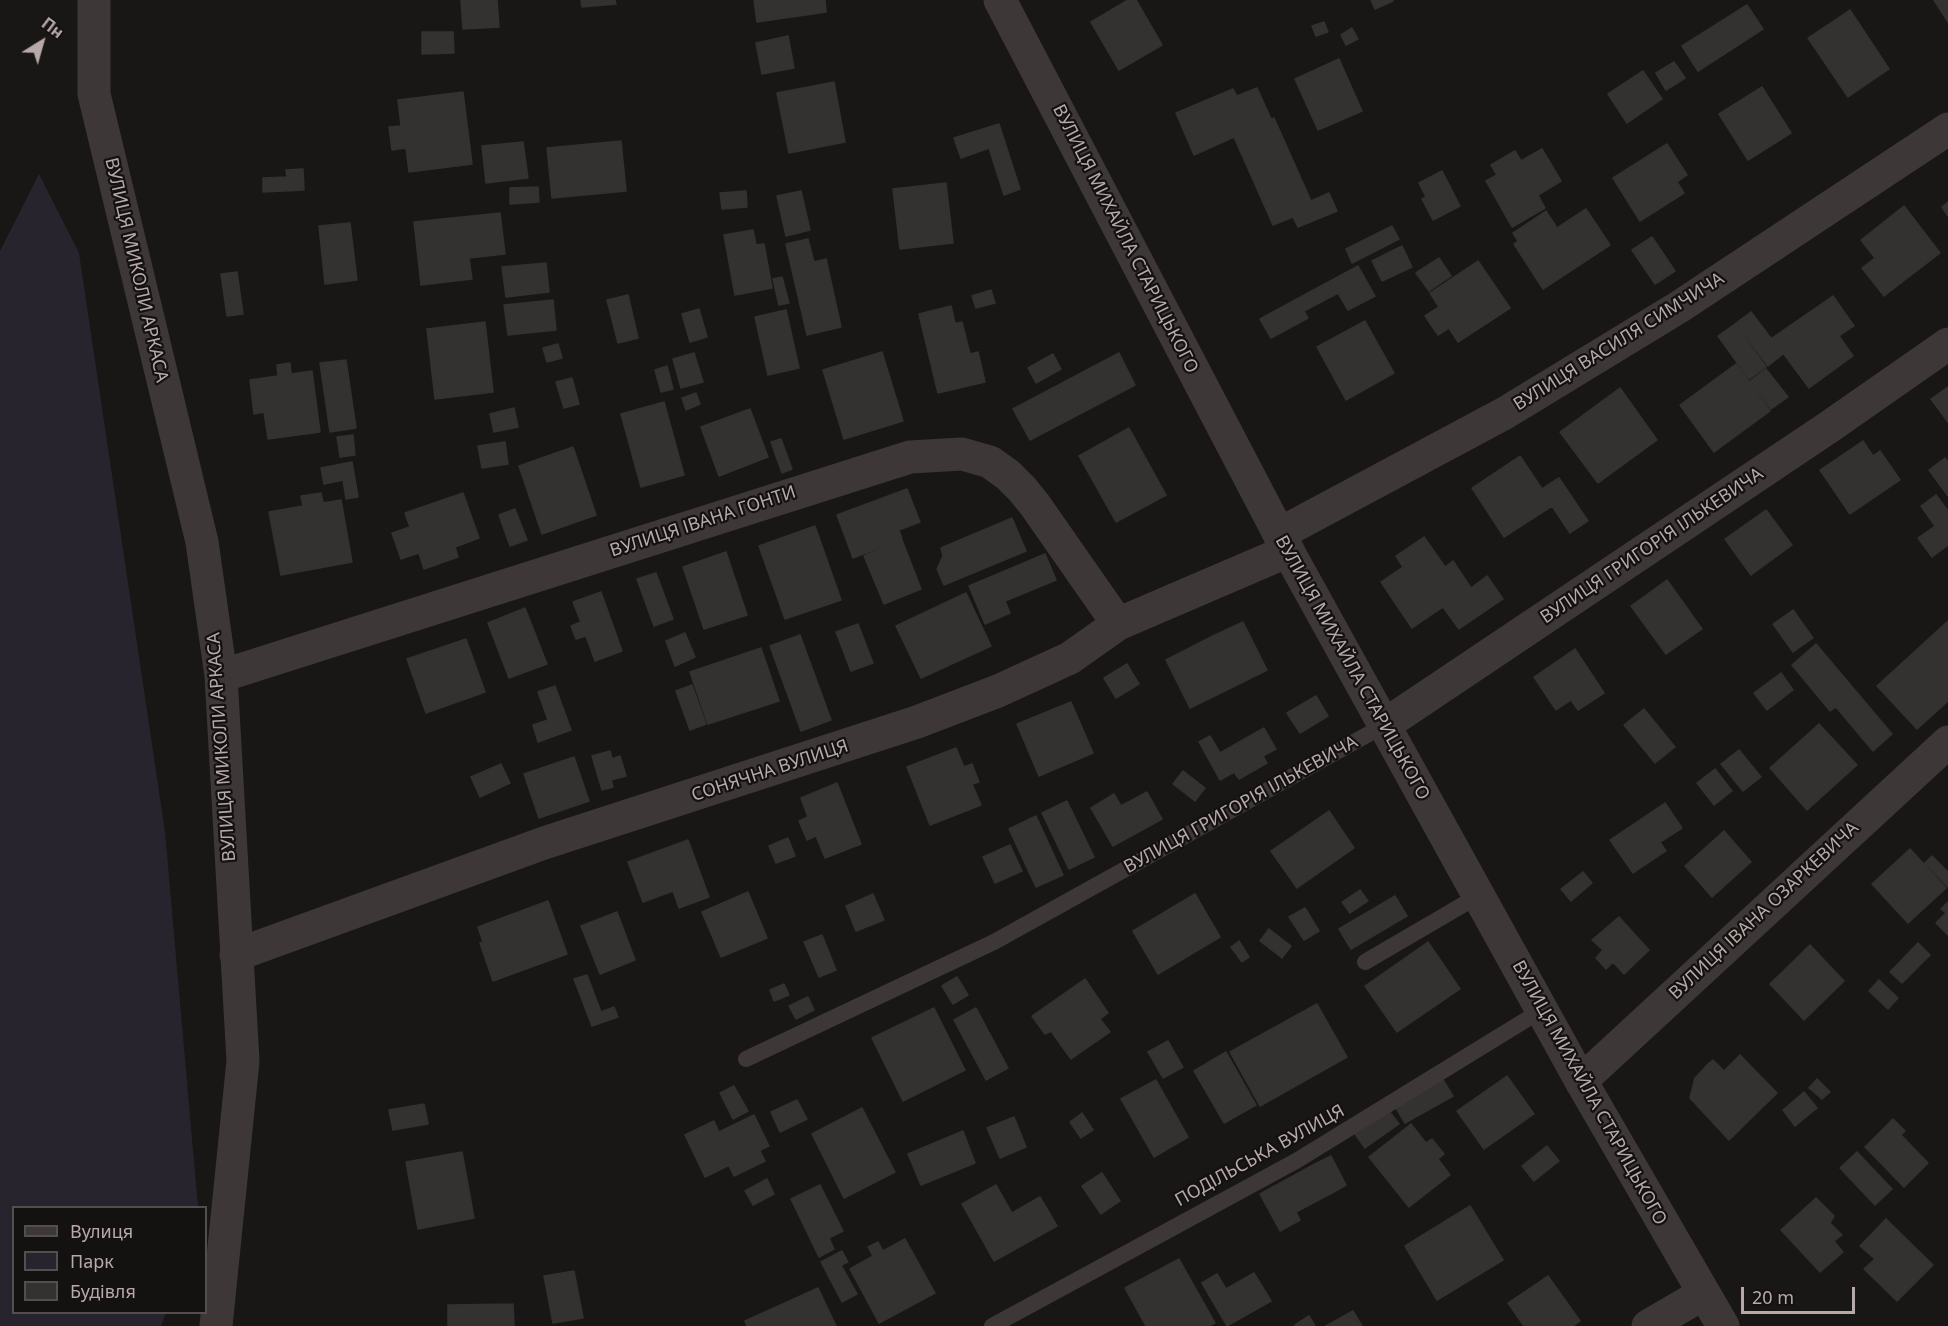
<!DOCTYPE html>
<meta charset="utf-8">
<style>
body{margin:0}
#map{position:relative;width:1948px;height:1326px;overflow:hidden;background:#181716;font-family:"Noto Sans",sans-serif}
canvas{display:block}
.legend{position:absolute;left:12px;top:1206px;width:195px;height:108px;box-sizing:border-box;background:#131211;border:2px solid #554e4e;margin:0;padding:8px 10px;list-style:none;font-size:18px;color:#b8a9a9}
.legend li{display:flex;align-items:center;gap:12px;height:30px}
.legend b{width:30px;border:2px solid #554e4e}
.north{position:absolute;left:12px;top:12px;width:60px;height:60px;-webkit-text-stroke:4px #131211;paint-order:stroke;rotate:37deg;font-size:16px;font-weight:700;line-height:24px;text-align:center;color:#b8a9a9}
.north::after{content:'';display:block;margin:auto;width:21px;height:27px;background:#b8a9a9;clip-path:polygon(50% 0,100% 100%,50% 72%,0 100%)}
.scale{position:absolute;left:1741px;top:1287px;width:114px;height:27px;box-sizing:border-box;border:3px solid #b8a9a9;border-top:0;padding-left:8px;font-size:18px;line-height:21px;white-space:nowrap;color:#b8a9a9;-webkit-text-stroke:4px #131211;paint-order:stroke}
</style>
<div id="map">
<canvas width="1948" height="1326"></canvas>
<ul class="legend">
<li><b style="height:8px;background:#3d3837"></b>Вулиця</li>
<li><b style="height:16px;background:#28242d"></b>Парк</li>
<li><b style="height:16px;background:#343231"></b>Будівля</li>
</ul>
<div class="north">Пн</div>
<div class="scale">20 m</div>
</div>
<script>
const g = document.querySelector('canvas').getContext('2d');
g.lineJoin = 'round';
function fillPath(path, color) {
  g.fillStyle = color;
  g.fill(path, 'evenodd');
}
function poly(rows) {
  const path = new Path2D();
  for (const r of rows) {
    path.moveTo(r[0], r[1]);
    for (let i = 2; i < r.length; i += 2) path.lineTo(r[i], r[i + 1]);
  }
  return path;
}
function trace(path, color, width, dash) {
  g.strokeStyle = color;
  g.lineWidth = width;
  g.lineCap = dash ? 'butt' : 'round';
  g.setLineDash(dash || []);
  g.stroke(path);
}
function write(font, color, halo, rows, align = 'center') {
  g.font = font + ' "Noto Sans",sans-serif';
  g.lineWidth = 4.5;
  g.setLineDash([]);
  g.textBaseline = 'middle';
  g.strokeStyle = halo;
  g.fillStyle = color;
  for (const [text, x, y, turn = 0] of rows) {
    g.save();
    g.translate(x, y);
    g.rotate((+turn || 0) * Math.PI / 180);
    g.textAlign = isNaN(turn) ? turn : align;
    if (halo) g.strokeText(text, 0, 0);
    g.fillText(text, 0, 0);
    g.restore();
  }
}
fillPath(poly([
 [39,174,79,253,165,832,198,1207,14,1208,14,1312,166,1313,161,1326,0,1326,0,251]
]), '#28242d');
const building = poly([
 [461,0,497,0,499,27,463,29,461,0],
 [581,0,615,0,616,4,582,7,581,0],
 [754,0,825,0,826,12,757,22,754,0],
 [1128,0,1136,0,1162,45,1119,70,1091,22,1128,0],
 [1371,0,1393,0,1393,1,1375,9,1371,0],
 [1934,0,1948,0,1948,22,1934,0],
 [1747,5,1763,29,1698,71,1682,46,1747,5],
 [1850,10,1889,69,1848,97,1808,38,1850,10],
 [1324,22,1328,32,1316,36,1312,26,1324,22],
 [1352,28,1358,39,1346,45,1341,35,1352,28],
 [422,32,453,32,454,53,422,54,422,32],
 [788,36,794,68,762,74,756,43,788,36],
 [1339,59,1362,111,1318,130,1295,79,1339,59],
 [1674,62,1685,78,1666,90,1656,73,1674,62],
 [1643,71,1662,99,1627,123,1608,94,1643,71],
 [834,82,845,142,789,153,777,93,834,82],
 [1762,87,1791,133,1748,160,1719,114,1762,87],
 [1257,88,1271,119,1274,118,1311,201,1329,193,1337,211,1298,227,1293,217,1273,225,1234,137,1194,155,1176,113,1233,89,1237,96,1257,88],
 [463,92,472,164,409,172,406,148,392,150,389,127,401,126,398,100,463,92],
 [999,124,1020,189,1004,195,989,148,961,158,954,138,999,124],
 [621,141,626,191,552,198,547,148,621,141],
 [523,142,528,178,486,183,482,146,523,142],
 [1667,144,1687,175,1677,182,1684,193,1640,221,1613,178,1667,144],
 [1542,149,1561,181,1538,195,1545,208,1512,227,1486,181,1497,175,1491,165,1515,151,1521,161,1542,149],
 [303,169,304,190,263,192,263,178,287,177,286,170,303,169],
 [1442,171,1460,206,1433,220,1422,199,1426,197,1419,183,1442,171],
 [946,183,953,243,900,249,893,189,946,183],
 [538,187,539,202,510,204,510,188,538,187],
 [746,191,747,207,722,209,720,193,746,191],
 [801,191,810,230,786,236,777,196,801,191],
 [1948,202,1948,216,1942,207,1948,202],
 [1904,206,1940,253,1884,296,1862,268,1875,258,1861,240,1904,206],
 [1586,209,1610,245,1543,289,1514,244,1518,241,1513,233,1546,211,1557,228,1586,209],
 [500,213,505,254,469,258,472,279,421,285,414,222,500,213],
 [350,223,357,280,325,284,319,226,350,223],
 [1392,226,1399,239,1352,263,1346,249,1392,226],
 [753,230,756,245,764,244,772,288,735,295,724,235,753,230],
 [1652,237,1675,271,1655,284,1632,250,1652,237],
 [808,239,814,262,826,259,841,327,807,335,786,244,808,239],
 [1402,246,1412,267,1382,281,1372,261,1402,246],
 [1439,258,1451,276,1429,291,1416,273,1439,258],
 [1478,261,1510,308,1458,342,1449,328,1438,335,1425,316,1439,307,1430,293,1478,261],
 [546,263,549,292,506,297,502,267,546,263],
 [1358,266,1375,296,1348,310,1338,293,1304,311,1308,318,1271,338,1260,319,1358,266],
 [237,272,243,314,227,316,221,274,237,272],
 [782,277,789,303,779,305,773,279,782,277],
 [991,290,995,303,976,308,972,296,991,290],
 [628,295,638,338,618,343,607,300,628,295],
 [1833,296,1854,326,1839,336,1853,356,1809,388,1772,338,1833,296],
 [553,300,556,330,508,335,504,305,553,300],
 [951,306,955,323,923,331,919,314,951,306],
 [699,309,707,337,690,342,682,314,699,309],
 [786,310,799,368,768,375,755,317,786,310],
 [1751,312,1783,354,1768,366,1736,323,1751,312],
 [1365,321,1394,373,1346,400,1317,347,1365,321],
 [485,322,493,392,435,399,427,329,485,322],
 [962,322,970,354,978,352,985,382,938,393,923,331,962,322],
 [1735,324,1766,367,1749,379,1718,336,1735,324],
 [558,344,562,358,547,362,543,348,558,344],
 [882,352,903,421,844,439,823,370,882,352],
 [694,353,703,382,681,388,673,359,694,353],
 [1119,353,1135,385,1030,440,1013,409,1119,353],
 [1053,354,1061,369,1036,383,1028,368,1053,354],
 [346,360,356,428,330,432,320,363,346,360],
 [290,363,291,374,312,371,320,432,268,439,264,412,254,414,250,380,278,376,277,365,290,363],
 [1736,364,1770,411,1714,452,1680,405,1736,364],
 [667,366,673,389,661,392,655,370,667,366],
 [1766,369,1788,397,1771,409,1750,381,1766,369],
 [572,378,579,404,564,408,556,382,572,378],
 [1948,387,1948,422,1931,399,1948,387],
 [1620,388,1657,440,1598,483,1560,432,1620,388],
 [696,393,700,404,686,410,682,398,696,393],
 [664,402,684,475,641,487,621,414,664,402],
 [514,408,518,427,494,432,490,414,514,408],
 [750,409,768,457,719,476,701,427,750,409],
 [1129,428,1166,495,1116,522,1079,456,1129,428],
 [353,435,355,455,340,457,337,437,353,435],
 [781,439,792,469,782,473,771,442,781,439],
 [1863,441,1873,456,1880,451,1900,480,1850,514,1820,470,1863,441],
 [505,442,508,464,482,468,478,446,505,442],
 [573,447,596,515,542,534,519,466,573,447],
 [1520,456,1542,489,1559,478,1588,521,1570,533,1552,506,1504,537,1472,488,1520,456],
 [1945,458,1948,462,1948,496,1929,470,1945,458],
 [352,462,358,497,346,499,343,480,324,484,321,468,352,462],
 [907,489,920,522,899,530,902,539,853,558,837,515,907,489],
 [321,493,323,503,341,500,352,562,281,575,269,512,303,506,301,496,321,493],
 [463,493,479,538,455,547,458,557,424,569,419,553,401,559,392,533,410,527,405,513,463,493],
 [1936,495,1948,511,1948,545,1932,557,1918,538,1935,526,1921,506,1936,495],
 [515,509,527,540,510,546,499,515,515,509],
 [1766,510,1792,545,1751,575,1725,539,1766,510],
 [1012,518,1026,551,944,585,937,569,943,556,941,548,1012,518],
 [815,526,841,600,785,619,759,546,815,526],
 [1424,537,1445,567,1453,561,1471,588,1487,576,1503,599,1459,629,1443,607,1412,628,1381,582,1403,567,1396,556,1424,537],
 [902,540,921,589,884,604,864,556,902,540],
 [726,552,747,615,704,629,683,567,726,552],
 [1045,554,1056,580,1005,601,1010,613,985,624,969,586,1045,554],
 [656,573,673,619,654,626,637,579,656,573],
 [1667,580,1702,629,1666,654,1631,606,1667,580],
 [601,592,622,651,595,661,586,636,576,639,571,626,581,622,573,602,601,592],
 [966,593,991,646,921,678,896,626,966,593],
 [525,608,547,664,509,678,488,623,525,608],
 [1793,610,1813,638,1793,652,1773,624,1793,610],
 [1948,621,1948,701,1917,729,1877,686,1948,621],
 [1243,622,1267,670,1237,685,1213,636,1243,622],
 [858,624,873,663,851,671,836,632,858,624],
 [685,633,695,657,675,666,666,641,685,633],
 [800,635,831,720,801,731,770,646,800,635],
 [1213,636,1237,685,1190,708,1166,660,1213,636],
 [466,639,485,692,426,713,407,659,466,639],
 [1816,644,1892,734,1873,751,1836,707,1830,711,1792,665,1816,644],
 [761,648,779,701,708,724,690,672,761,648],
 [1575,649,1604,693,1578,710,1571,700,1556,710,1534,677,1575,649],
 [1127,664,1139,684,1116,698,1104,678,1127,664],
 [1781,673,1793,690,1767,710,1754,693,1781,673],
 [692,685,706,724,690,730,676,691,692,685],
 [555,686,571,730,538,742,533,725,548,720,538,692,555,686],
 [1316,696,1328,716,1300,733,1287,713,1316,696],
 [1071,702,1093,753,1039,776,1017,724,1071,702],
 [1644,709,1675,747,1655,763,1624,725,1644,709],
 [1819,724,1857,765,1807,810,1770,768,1819,724],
 [1264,728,1276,749,1263,756,1267,763,1239,779,1234,772,1220,780,1199,742,1210,736,1220,753,1264,728],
 [956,748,964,767,972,764,979,782,972,784,981,805,930,825,907,767,956,748],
 [1739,750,1761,777,1743,791,1721,764,1739,750],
 [610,751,612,759,620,756,626,776,611,780,613,787,602,790,592,756,610,751],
 [574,757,589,801,539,818,524,774,574,757],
 [501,764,510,783,480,797,471,777,501,764],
 [1715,769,1732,791,1714,805,1697,783,1715,769],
 [1183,771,1205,788,1195,801,1173,784,1183,771],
 [837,783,861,844,825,858,816,836,807,840,799,821,808,817,801,798,837,783],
 [1147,792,1162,819,1113,846,1091,808,1114,794,1121,806,1147,792],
 [1067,801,1094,857,1069,869,1042,813,1067,801],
 [1665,803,1682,828,1660,842,1666,851,1633,873,1610,840,1665,803],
 [1329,811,1354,848,1297,888,1271,851,1329,811],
 [1036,816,1063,875,1036,887,1009,829,1036,816],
 [1724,831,1751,862,1712,897,1685,866,1724,831],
 [788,838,795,856,776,863,769,846,788,838],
 [688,840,709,897,679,908,673,891,643,902,628,862,688,840],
 [1010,845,1022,871,995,883,983,857,1010,845],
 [1910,849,1946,888,1908,923,1872,884,1910,849],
 [1932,856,1948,872,1948,887,1925,863,1932,856],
 [1583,872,1592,883,1571,901,1561,889,1583,872],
 [1360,890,1368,901,1350,913,1342,902,1360,890],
 [748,892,767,938,721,957,702,912,748,892],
 [873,894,884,920,856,931,846,906,873,894],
 [1195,894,1220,937,1158,974,1133,931,1195,894],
 [1395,896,1407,916,1351,949,1339,929,1395,896],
 [548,901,567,954,493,981,480,943,483,942,478,927,548,901],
 [1948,902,1948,935,1936,923,1946,913,1941,909,1948,902],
 [1305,908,1319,931,1304,940,1289,917,1305,908],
 [617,912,635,960,600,974,581,926,617,912],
 [1619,917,1649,950,1624,974,1613,962,1606,969,1596,958,1603,950,1592,940,1619,917],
 [1269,929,1291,946,1282,958,1260,941,1269,929],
 [822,935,836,970,819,977,804,942,822,935],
 [1239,941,1249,957,1242,962,1231,947,1239,941],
 [1428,942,1460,989,1397,1032,1365,986,1428,942],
 [1918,943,1930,955,1902,983,1890,972,1918,943],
 [1810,945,1844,981,1804,1020,1770,984,1810,945],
 [587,975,601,1012,614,1007,618,1017,592,1026,574,979,587,975],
 [957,977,968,995,953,1004,942,986,957,977],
 [1085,979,1108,1013,1100,1019,1110,1032,1071,1059,1051,1031,1045,1034,1032,1016,1085,979],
 [1879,980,1898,998,1888,1009,1869,991,1879,980],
 [784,984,789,995,774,1001,770,990,784,984],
 [808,997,814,1010,796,1019,789,1006,808,997],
 [1317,1004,1347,1057,1260,1106,1230,1052,1317,1004],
 [934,1008,965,1070,903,1101,872,1038,934,1008],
 [976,1008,1008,1068,986,1080,954,1020,976,1008],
 [1168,1041,1183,1067,1163,1078,1148,1052,1168,1041],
 [1226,1052,1256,1105,1224,1123,1194,1071,1226,1052],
 [1740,1055,1777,1093,1729,1140,1690,1098,1695,1078,1709,1063,1713,1060,1724,1071,1740,1055],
 [1507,1076,1534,1114,1484,1149,1457,1111,1507,1076],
 [1817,1079,1830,1092,1822,1099,1809,1088,1817,1079],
 [1156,1080,1188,1137,1154,1157,1121,1099,1156,1080],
 [1443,1080,1453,1096,1405,1123,1395,1106,1443,1080],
 [734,1086,748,1111,733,1119,720,1093,734,1086],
 [1804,1092,1817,1108,1795,1126,1783,1110,1804,1092],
 [797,1100,807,1119,780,1132,771,1112,797,1100],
 [424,1104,428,1124,393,1130,389,1110,424,1104],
 [862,1108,895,1172,844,1198,812,1134,862,1108],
 [1389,1111,1399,1124,1365,1148,1355,1134,1389,1111],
 [1082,1113,1093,1130,1081,1138,1070,1122,1082,1113],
 [754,1115,769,1146,705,1177,685,1135,714,1121,719,1132,754,1115],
 [1014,1117,1026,1147,1000,1158,987,1128,1014,1117],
 [1893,1119,1905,1131,1901,1135,1928,1163,1904,1187,1865,1147,1893,1119],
 [1411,1124,1426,1143,1432,1139,1444,1154,1438,1159,1450,1175,1409,1207,1369,1157,1411,1124],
 [963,1131,975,1163,921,1185,908,1154,963,1131],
 [1547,1146,1559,1161,1534,1181,1522,1166,1547,1146],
 [760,1151,765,1161,734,1176,729,1166,760,1151],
 [462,1152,474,1218,418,1229,406,1162,462,1152],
 [1857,1152,1892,1189,1875,1205,1840,1168,1857,1152],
 [1331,1156,1346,1185,1332,1193,1315,1164,1331,1156],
 [1315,1164,1332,1193,1296,1212,1300,1220,1280,1231,1260,1194,1315,1164],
 [1102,1173,1120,1201,1101,1214,1082,1186,1102,1173],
 [767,1179,774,1194,753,1205,745,1191,767,1179],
 [820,1185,843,1231,829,1238,834,1249,819,1257,791,1199,820,1185],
 [996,1185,1012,1213,1040,1197,1057,1226,994,1261,962,1204,996,1185],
 [1816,1198,1834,1216,1830,1223,1842,1235,1834,1241,1843,1252,1820,1272,1781,1230,1816,1198],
 [1470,1206,1503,1260,1437,1300,1405,1246,1470,1206],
 [1886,1219,1933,1265,1897,1301,1864,1269,1875,1259,1860,1246,1886,1219],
 [905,1239,935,1293,879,1323,850,1269,873,1256,868,1247,878,1242,883,1251,905,1239],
 [842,1251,848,1262,841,1265,857,1294,842,1302,821,1262,842,1251],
 [1179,1259,1215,1323,1209,1326,1146,1326,1125,1288,1179,1259],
 [574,1271,583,1318,553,1323,544,1276,574,1271],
 [1254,1273,1271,1301,1227,1326,1202,1283,1217,1274,1226,1289,1254,1273],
 [1548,1276,1580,1321,1573,1326,1524,1326,1508,1303,1548,1276],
 [818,1288,836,1326,747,1326,745,1321,818,1288],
 [513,1304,514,1326,448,1326,448,1305,513,1304],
 [1353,1311,1362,1326,1326,1326,1353,1311],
 [1309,1316,1315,1326,1296,1326,1295,1325,1309,1316]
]);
fillPath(building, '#343231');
trace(building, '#343230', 1.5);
trace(poly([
 [1365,962,1478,896],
 [746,1059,994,942,1383,726],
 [992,1326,1296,1161,1542,1010]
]), '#3d3837', 16);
trace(poly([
 [94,0,94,94,202,542,221,676,243,1061,216,1326],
 [1279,534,1505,413,1679,307,1948,129],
 [221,676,910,457,962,454,990,462,1008,475,1022,489,1035,505,1118,624],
 [1383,726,1829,427,1948,344],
 [236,955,544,843,917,722,998,691,1070,658,1118,624,1288,551],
 [1581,1081,1948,742],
 [1648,1326,1703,1294]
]), '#3d3837', 33);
trace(poly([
 [1000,0,1288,551,1581,1081,1723,1326]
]), '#3d3837', 33);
write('18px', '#b8a9a9', '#131211', [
 ["ВУЛИЦЯ МИХАЙЛА СТАРИЦЬКОГО",1125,239,63],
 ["ВУЛИЦЯ МИКОЛИ АРКАСА",136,270,77],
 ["ВУЛИЦЯ ВАСИЛЯ СИМЧИЧА",1619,342,-32],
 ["ВУЛИЦЯ ІВАНА ГОНТИ",703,522,-18],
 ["ВУЛИЦЯ ГРИГОРІЯ ІЛЬКЕВИЧА",1652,546,-34],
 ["ВУЛИЦЯ МИХАЙЛА СТАРИЦЬКОГО",1352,668,61],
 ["ВУЛИЦЯ МИКОЛИ АРКАСА",222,747,-94],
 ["СОНЯЧНА ВУЛИЦЯ",770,771,-18],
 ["ВУЛИЦЯ ГРИГОРІЯ ІЛЬКЕВИЧА",1241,805,-29],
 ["ВУЛИЦЯ ІВАНА ОЗАРКЕВИЧА",1764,911,-43],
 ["ВУЛИЦЯ МИХАЙЛА СТАРИЦЬКОГО",1589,1093,61],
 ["ПОДІЛЬСЬКА ВУЛИЦЯ",1260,1156,-29]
]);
</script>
